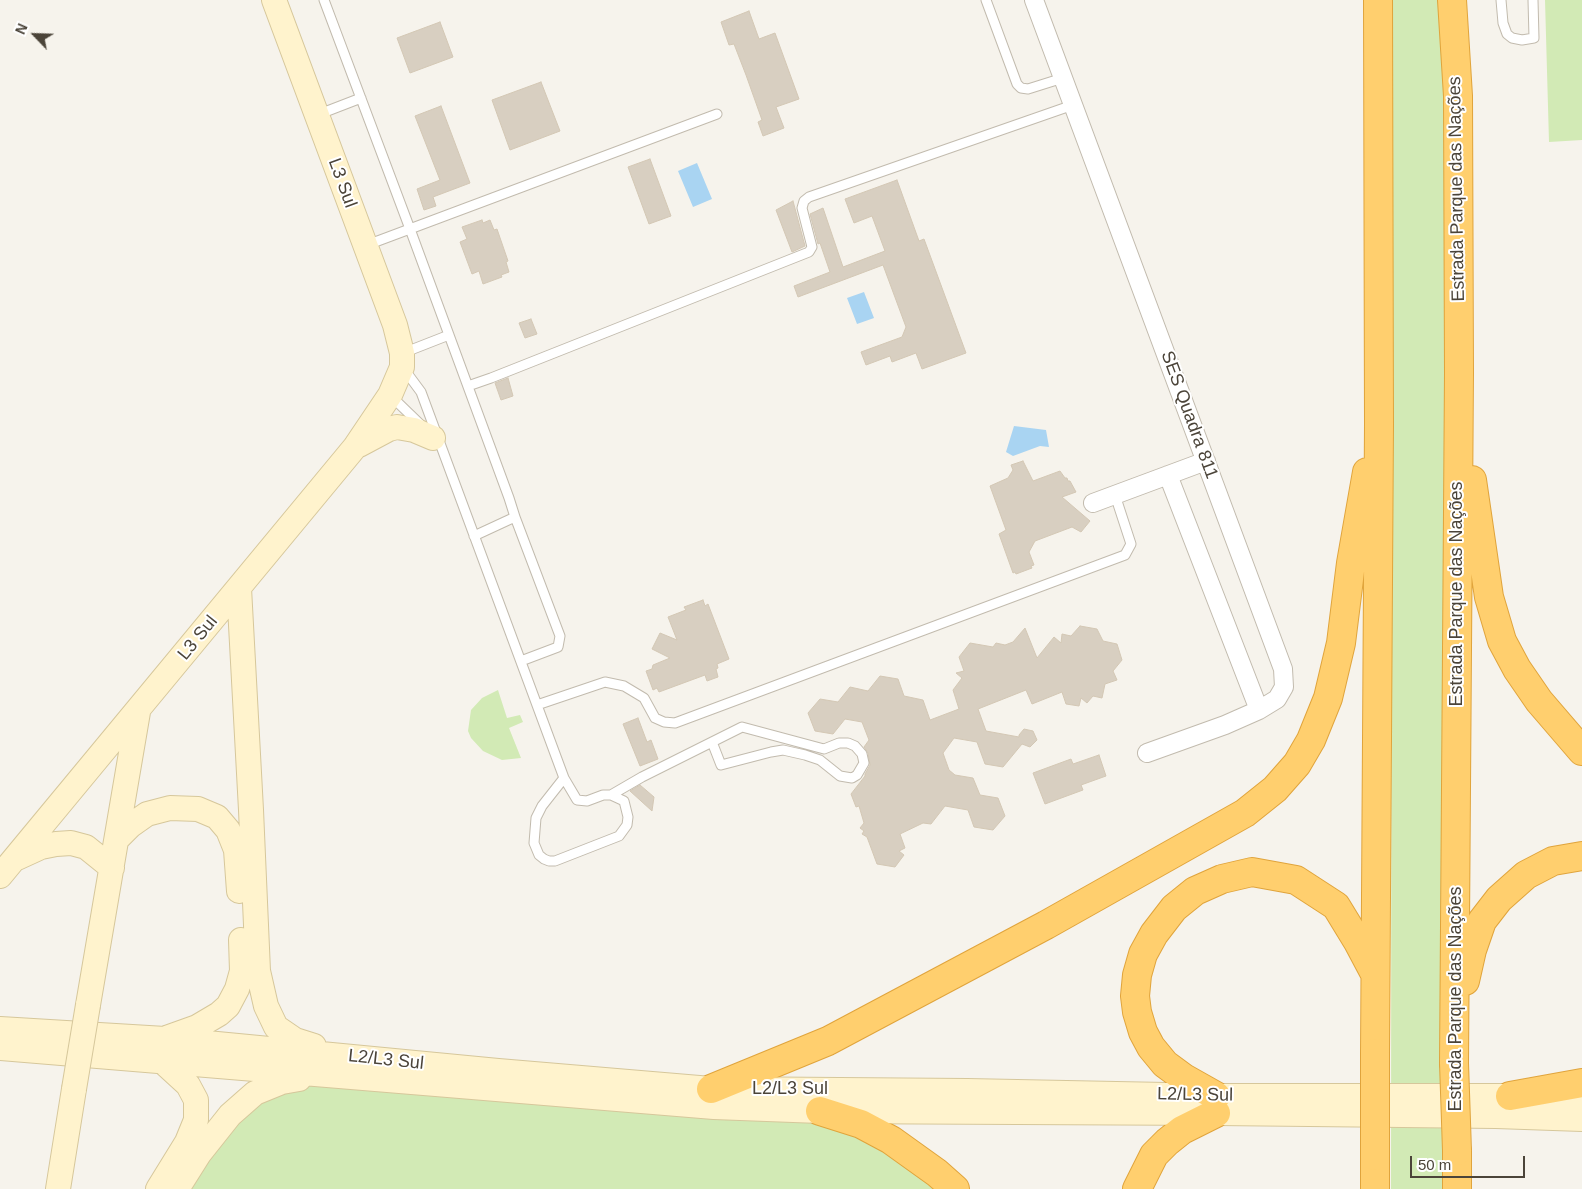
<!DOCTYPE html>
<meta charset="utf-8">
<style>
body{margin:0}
#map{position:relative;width:1582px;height:1189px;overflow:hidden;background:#f6f3ec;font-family:Helvetica,sans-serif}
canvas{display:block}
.north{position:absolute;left:10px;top:10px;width:50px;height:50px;-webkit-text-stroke:4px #fff;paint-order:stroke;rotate:294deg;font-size:14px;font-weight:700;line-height:20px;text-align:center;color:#4b4439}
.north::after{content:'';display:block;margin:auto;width:18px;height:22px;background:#4b4439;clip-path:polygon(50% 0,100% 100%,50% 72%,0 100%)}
.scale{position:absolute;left:1410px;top:1156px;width:115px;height:22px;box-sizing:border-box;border:2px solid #4b4439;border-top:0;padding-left:6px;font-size:15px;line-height:18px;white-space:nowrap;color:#4b4439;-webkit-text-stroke:4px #fff;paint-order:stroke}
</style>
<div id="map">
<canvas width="1582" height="1189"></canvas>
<div class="north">N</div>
<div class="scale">50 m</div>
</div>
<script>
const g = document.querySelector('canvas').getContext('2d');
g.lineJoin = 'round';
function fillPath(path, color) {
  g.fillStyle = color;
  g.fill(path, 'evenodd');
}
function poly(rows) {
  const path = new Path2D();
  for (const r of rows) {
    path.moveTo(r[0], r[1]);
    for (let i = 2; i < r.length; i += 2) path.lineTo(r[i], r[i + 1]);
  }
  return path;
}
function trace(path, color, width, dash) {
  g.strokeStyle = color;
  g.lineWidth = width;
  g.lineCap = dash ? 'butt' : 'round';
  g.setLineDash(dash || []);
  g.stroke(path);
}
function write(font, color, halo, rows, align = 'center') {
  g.font = font + ' Helvetica,sans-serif';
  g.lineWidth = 4;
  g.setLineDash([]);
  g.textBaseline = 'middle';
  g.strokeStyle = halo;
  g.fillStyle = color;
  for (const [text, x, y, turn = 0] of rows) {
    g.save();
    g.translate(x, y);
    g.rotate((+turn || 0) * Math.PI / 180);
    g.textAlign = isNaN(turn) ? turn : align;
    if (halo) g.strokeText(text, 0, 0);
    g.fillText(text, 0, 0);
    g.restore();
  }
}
fillPath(poly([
 [1392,0,1440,0,1450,188,1444,1189,1391,1189],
 [1545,0,1582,0,1582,140,1549,142],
 [498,690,507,718,520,715,523,722,509,728,521,758,502,760,483,751,471,738,468,731,471,710,482,698],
 [282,1082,820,1111,955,1189,182,1189,208,1147]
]), '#d2eab5');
fillPath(poly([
 [697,163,712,199,693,207,678,171],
 [864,292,874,318,857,324,847,298],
 [1014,426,1046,430,1049,447,1040,446,1013,456,1006,452]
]), '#a9d4f2');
const building = poly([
 [749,11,759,39,775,33,799,99,776,107,784,128,763,136,758,122,762,120,746,75,734,44,729,45,721,22,749,11],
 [440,22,453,57,410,73,397,38,440,22],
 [541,82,560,131,510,150,492,100,541,82],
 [441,106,470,183,433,197,436,206,424,210,417,189,440,180,415,116,441,106],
 [650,159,671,216,649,224,628,167,650,159],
 [897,180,919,241,924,239,966,353,922,369,916,353,892,362,890,356,866,365,861,352,902,337,906,327,883,265,798,297,794,286,830,272,820,243,818,244,810,214,823,208,843,267,885,251,872,216,854,223,845,199,897,180],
 [793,201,805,246,792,252,776,210,793,201],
 [482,220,483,223,490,220,494,230,497,229,508,261,506,262,509,272,501,275,502,277,483,284,479,271,472,274,460,242,467,239,462,227,482,220],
 [531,319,537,334,525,338,519,323,531,319],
 [508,378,513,396,501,400,495,383,508,378],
 [1023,461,1033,481,1060,471,1065,478,1067,478,1068,481,1070,481,1076,492,1062,497,1090,521,1081,532,1072,527,1035,541,1029,552,1034,565,1031,566,1032,568,1016,574,1015,572,1013,573,999,534,1006,530,990,486,1008,478,1013,470,1011,465,1023,461],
 [703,600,705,606,708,604,729,659,717,664,718,668,716,669,718,677,707,681,705,675,659,692,657,688,653,690,646,671,652,669,653,665,670,658,652,649,660,633,677,640,668,617,686,610,684,607,703,600],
 [1080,626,1097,629,1103,641,1117,644,1122,660,1113,671,1117,680,1105,684,1102,698,1093,696,1087,703,1081,698,1079,706,1066,704,1062,692,1032,704,1026,690,978,709,986,731,1019,737,1019,735,1024,729,1033,731,1037,740,1030,747,1022,744,1003,767,985,764,977,742,954,738,943,753,949,770,955,775,973,778,980,795,998,798,1005,816,993,830,974,827,968,810,945,806,931,824,923,823,900,834,905,848,899,851,904,855,895,867,877,864,867,837,862,834,864,831,860,828,864,823,859,806,856,807,851,794,865,776,865,774,870,765,868,753,864,747,869,740,862,722,845,719,833,734,815,731,808,713,820,699,838,702,850,687,868,691,880,676,898,679,904,696,923,700,930,720,959,709,953,690,962,678,956,673,964,671,959,657,970,643,993,647,996,643,1005,645,1013,642,1025,628,1037,658,1054,637,1061,643,1062,634,1071,636,1080,626],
 [638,718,647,742,651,740,658,759,640,766,623,724,638,718],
 [1099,755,1106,776,1081,785,1083,790,1045,804,1033,773,1071,759,1073,764,1099,755],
 [640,785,654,797,652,811,630,791,640,785]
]);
fillPath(building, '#d8cfc1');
trace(building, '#d3c7b4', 1);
const lane = poly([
 [324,0,410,229,509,498,515,517,474,536],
 [986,0,1017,84,1021,88,1028,89,1063,78],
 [1501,0,1503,23,1507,34,1512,38,1522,40,1534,38,1533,0],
 [317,115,361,98],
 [367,245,717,114],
 [403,353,449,335],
 [404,369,421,392,564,778,577,800,587,801,603,795,611,795,624,801,628,817,627,825,619,836,555,861,549,861,544,859,539,855,534,843,536,818,542,806,564,778],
 [468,386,491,378,809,252,812,247,802,208,804,201,809,197,1073,105],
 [392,397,422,426],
 [515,517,560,636,558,647,521,661],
 [537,705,605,682,624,686,644,698,655,718,664,722,675,723,1125,555,1131,544,1115,495],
 [611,795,642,777,742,727,824,749,839,743,848,743,855,746,862,754,864,763,857,775,852,778,840,776,820,760,805,755,783,750,771,752,721,765,712,742]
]);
const street = poly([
 [1034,0,1283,669,1284,687,1277,699,1259,710,1225,725,1147,753],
 [1168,475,1259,710],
 [1093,503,1206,461]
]);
const secondary = poly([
 [359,445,389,429,397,427,414,430,433,438],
 [239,588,251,810,258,971,266,1006,276,1027,295,1040,314,1046],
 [117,839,130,826,147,814,170,808,198,809,217,817,228,830,236,850,239,891],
 [17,858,41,847,56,844,71,843,86,847,112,868],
 [0,876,355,447,390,395,402,367,402,353,395,325,274,0],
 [88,1005,138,712],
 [0,1029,165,1039,498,1071,711,1089,967,1091,1216,1096,1510,1096,1582,1101],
 [169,1037,197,1027,219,1014,228,1006,237,989,242,971,241,940],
 [0,1048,714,1107,820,1111,1216,1113,1496,1116,1582,1119],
 [58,1189,74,1089],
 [158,1189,187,1142,196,1120,196,1100,188,1085,164,1063],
 [177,1189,199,1154,230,1115,255,1093,282,1082,299,1079]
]);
const highway = poly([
 [1452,0,1458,96,1459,373,1454,1063],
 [1472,480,1489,597,1502,641,1517,669,1539,701,1582,751],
 [1465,981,1472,950,1482,921,1499,899,1526,875,1553,861,1582,856],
 [1375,1053,1379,424,1378,0],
 [711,1089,828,1041,1046,925,1245,813,1275,789,1297,764,1311,740,1328,698,1341,643,1351,563,1367,472],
 [1216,1096,1184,1078,1165,1064,1151,1047,1143,1032,1137,1012,1135,996,1137,975,1143,954,1154,934,1174,908,1195,891,1222,879,1252,872,1296,880,1336,906,1358,942,1375,974],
 [1510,1096,1582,1083],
 [820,1111,861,1124,891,1140,937,1173,955,1189],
 [1137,1189,1154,1155,1167,1142,1182,1130,1216,1113],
 [1375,1189,1375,1156],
 [1457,1189,1457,1151]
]);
trace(lane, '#c2bbae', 11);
trace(street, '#c2bbae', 20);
trace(secondary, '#d6c79b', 26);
trace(highway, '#e0a43c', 30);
trace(lane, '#fff', 9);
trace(street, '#fff', 18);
trace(secondary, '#fff3cd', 24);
trace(highway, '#ffcf6e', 28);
const secondaryBridge = poly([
 [74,1089,88,1005]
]);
const highwayBridge = poly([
 [1454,1063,1457,1151],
 [1375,1156,1375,1053]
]);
trace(secondaryBridge, '#d6c79b', 26, []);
trace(highwayBridge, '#e0a43c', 30, []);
trace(secondaryBridge, '#fff3cd', 24);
trace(highwayBridge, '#ffcf6e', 28);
write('18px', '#4b4439', '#fff', [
 ["L3 Sul",342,183,70],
 ["Estrada Parque das Nações",1457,189,-91],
 ["SES Quadra 811",1189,415,70],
 ["Estrada Parque das Nações",1457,594,-90],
 ["L3 Sul",198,638,-51],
 ["Estrada Parque das Nações",1456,999,-90],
 ["L2/L3 Sul",386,1060,6],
 ["L2/L3 Sul",790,1089],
 ["L2/L3 Sul",1195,1095,1]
]);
</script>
